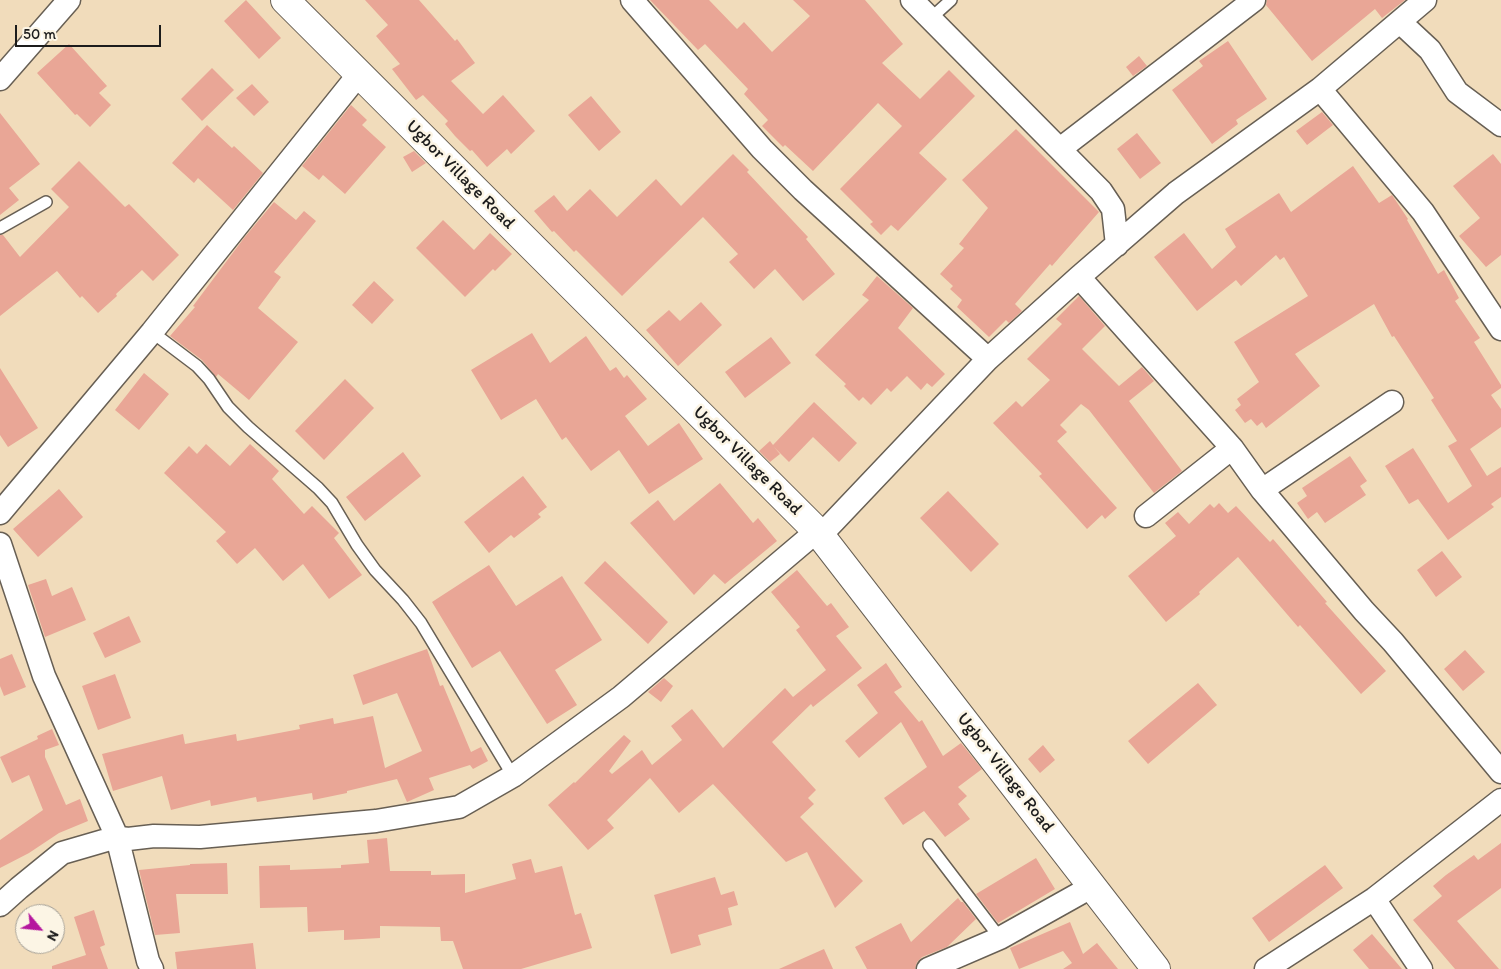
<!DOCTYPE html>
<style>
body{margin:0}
#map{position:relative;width:1501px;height:969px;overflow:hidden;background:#f1dcbb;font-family:Itim,sans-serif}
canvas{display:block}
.north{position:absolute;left:15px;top:904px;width:50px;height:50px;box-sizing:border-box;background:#fcf5e5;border:1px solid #a29e95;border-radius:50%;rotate:118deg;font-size:14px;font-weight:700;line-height:20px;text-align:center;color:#1c1c1c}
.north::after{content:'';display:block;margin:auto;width:18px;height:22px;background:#b5179e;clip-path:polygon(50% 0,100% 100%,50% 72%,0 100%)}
.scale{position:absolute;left:15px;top:25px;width:146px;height:22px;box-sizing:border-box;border:2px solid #1c1c1c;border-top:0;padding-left:6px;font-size:15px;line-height:18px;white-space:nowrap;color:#1c1c1c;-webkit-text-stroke:4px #fcf5e5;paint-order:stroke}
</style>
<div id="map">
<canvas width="1501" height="969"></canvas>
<div class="north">N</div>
<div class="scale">50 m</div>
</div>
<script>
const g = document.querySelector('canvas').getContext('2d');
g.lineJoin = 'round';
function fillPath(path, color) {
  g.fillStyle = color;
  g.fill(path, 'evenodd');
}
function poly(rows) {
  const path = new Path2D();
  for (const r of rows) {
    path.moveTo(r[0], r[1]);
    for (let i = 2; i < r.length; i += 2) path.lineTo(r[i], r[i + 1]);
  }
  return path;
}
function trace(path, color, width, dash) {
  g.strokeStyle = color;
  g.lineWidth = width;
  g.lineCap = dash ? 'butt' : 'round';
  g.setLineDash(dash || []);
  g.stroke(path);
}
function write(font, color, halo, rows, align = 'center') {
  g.font = font + ' Itim,sans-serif';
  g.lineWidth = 5;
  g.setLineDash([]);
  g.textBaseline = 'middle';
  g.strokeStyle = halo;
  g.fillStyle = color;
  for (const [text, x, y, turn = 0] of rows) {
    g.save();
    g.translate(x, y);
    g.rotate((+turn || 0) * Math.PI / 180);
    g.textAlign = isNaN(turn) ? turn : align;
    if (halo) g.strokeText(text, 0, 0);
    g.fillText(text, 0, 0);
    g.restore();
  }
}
fillPath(poly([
 [246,0,281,38,259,59,224,21],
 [365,0,419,0,455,41,457,39,475,63,451,81,483,114,503,95,535,131,511,154,507,149,487,167,472,150,470,151,455,136,445,124,448,121,423,95,416,100,392,69,400,64,376,36,388,25],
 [650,0,709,0,737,29,744,22,772,52,810,16,793,0,865,0,903,44,882,63,920,99,949,70,975,96,919,153,947,179,898,231,891,225,881,235,870,224,873,222,840,189,902,126,878,103,813,171,785,145,783,147,762,126,768,120,744,94,748,89,705,44,698,50],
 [1267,0,1405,0,1382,18,1375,9,1312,61,1266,5],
 [1228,41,1267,99,1236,120,1238,124,1212,144,1172,90,1203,66,1199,61],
 [69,44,107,86,99,93,111,105,90,127,77,114,75,115,37,73],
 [1139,56,1147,66,1133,76,1126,67],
 [212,68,234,90,202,121,181,99],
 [252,84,269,102,254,116,236,98],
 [591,96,621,132,599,151,568,115],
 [351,105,367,120,362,125,386,147,345,194,323,175,319,180,302,166],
 [1322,112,1333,125,1307,145,1296,131],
 [0,113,40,164,9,188,19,200,0,215],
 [207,125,232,148,234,146,263,173,233,210,198,178,194,183,172,163],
 [1016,129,1099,212,1052,266,1050,264,1015,304,1022,311,1009,323,1006,320,989,337,957,307,962,300,950,289,953,286,940,274,964,248,959,244,988,208,962,180],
 [1137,133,1161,163,1140,179,1117,149],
 [414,151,426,163,412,172,403,157],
 [733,154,749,170,747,172,808,237,806,239,835,274,803,301,775,269,754,289,729,262,738,254,703,217,622,296,576,250,574,252,554,231,552,232,534,211,554,195,567,211,590,189,617,217,656,179,681,206],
 [1493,154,1501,164,1501,255,1486,267,1459,236,1480,218,1453,186],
 [79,161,125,207,129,204,179,255,153,281,142,270,116,294,117,296,98,313,82,296,80,298,57,271,0,316,0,235,3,235,20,257,69,207,51,189],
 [1353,166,1379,203,1392,195,1408,219,1407,220,1438,274,1444,270,1459,298,1455,301,1480,338,1474,342,1501,385,1501,388,1491,395,1501,409,1501,427,1470,449,1487,476,1501,467,1501,497,1491,504,1494,507,1448,540,1418,499,1409,504,1385,466,1413,448,1448,503,1472,486,1448,446,1457,441,1431,400,1434,398,1394,336,1392,337,1374,304,1295,354,1320,386,1266,428,1262,422,1257,426,1251,419,1245,423,1235,410,1241,405,1237,399,1259,382,1234,342,1308,296,1284,257,1280,260,1276,255,1241,286,1236,280,1197,311,1154,257,1184,233,1212,269,1236,247,1225,229,1279,193,1291,212],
 [274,202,296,220,304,211,316,221,274,272,281,277,258,308,298,342,249,400,218,374,216,377,202,360,170,336,195,307,193,306,244,238],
 [443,220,474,250,490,233,512,254,495,271,493,269,465,297,416,248],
 [877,276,913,308,898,328,945,374,932,387,927,383,921,390,907,376,891,392,887,388,871,405,863,397,859,401,844,386,846,384,815,355,869,300,862,295],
 [374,281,394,300,372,324,352,305],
 [1079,296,1105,326,1082,349,1119,386,1142,367,1154,381,1129,401,1182,471,1154,493,1089,410,1081,404,1060,425,1067,432,1057,441,1117,508,1105,519,1102,515,1087,529,1039,476,1042,474,993,423,1016,401,1022,407,1050,380,1027,359,1062,324,1056,319],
 [701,302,722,325,678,366,646,330,669,310,680,321],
 [532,333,550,363,586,336,610,371,616,367,624,378,627,375,647,399,625,416,648,446,679,423,703,459,649,494,619,450,591,471,566,437,562,440,536,399,501,420,471,370],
 [771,337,791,363,745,398,725,372],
 [0,368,38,428,8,447,0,435],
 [144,373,169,394,139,430,115,410],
 [345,379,374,408,324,460,295,431],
 [814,402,857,443,839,462,813,437,789,462,774,447,780,454,770,462,759,451,770,441,773,445],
 [206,444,230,466,250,444,279,471,272,479,304,514,312,506,339,533,334,538,362,575,329,599,303,564,283,581,255,548,237,564,216,541,226,532,164,473,189,446,197,454],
 [403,452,421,476,365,521,346,497],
 [1350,456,1367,481,1360,486,1366,495,1325,523,1317,512,1308,519,1297,503,1307,496,1302,488],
 [523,476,547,507,538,514,541,517,514,538,511,535,489,553,464,522],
 [720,483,753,523,758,518,777,541,725,584,714,574,694,595,630,523,658,500,674,521],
 [59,489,83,517,38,557,13,529],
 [948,491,999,544,971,572,920,518],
 [1219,503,1228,513,1236,506,1270,542,1273,539,1327,602,1325,603,1386,671,1361,694,1300,625,1298,627,1238,557,1199,592,1200,594,1166,622,1128,576,1176,536,1165,523,1178,512,1189,524,1210,504,1214,508],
 [1442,551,1462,577,1436,597,1417,570],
 [605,561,668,622,648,644,584,583],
 [489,565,516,606,562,576,602,640,555,670,577,705,547,724,500,651,472,668,432,602],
 [797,570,827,606,831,603,849,627,836,636,862,668,813,707,811,704,772,742,816,790,808,798,814,804,800,817,863,881,835,908,807,852,786,862,713,784,679,813,650,778,607,820,614,828,588,850,548,805,574,782,575,783,624,735,631,741,609,771,612,774,642,750,652,765,682,740,671,726,692,709,723,748,785,688,793,697,826,670,796,630,800,627,771,592],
 [46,579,52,596,72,587,86,620,45,637,28,585],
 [129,616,141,642,105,658,93,633],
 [427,649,440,686,443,685,471,752,481,747,488,761,473,769,470,765,429,778,434,790,407,802,397,779,347,791,347,793,313,800,312,793,257,802,256,797,211,806,210,800,171,810,162,776,113,791,102,754,183,734,185,744,236,734,237,741,300,729,299,725,333,718,334,724,373,716,385,768,422,751,397,693,363,705,353,675],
 [1465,650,1485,672,1463,691,1444,669],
 [12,654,26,687,4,696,0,686,0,659],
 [886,663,902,687,894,692,919,722,922,720,943,756,961,743,982,769,958,787,967,796,958,804,970,819,945,837,924,811,903,825,884,798,927,767,901,722,859,758,845,741,878,713,857,685],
 [115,674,131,718,98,730,82,686],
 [664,678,673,686,661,702,648,692],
 [1198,683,1217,705,1148,764,1128,741],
 [52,729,59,745,45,750,45,757,66,805,80,799,88,821,59,833,29,853,0,868,0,840,43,810,29,775,12,783,0,757,38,739,37,736],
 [1043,745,1055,760,1040,773,1028,759],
 [387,838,390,871,431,871,431,875,465,874,465,893,516,879,512,864,531,859,535,873,562,866,575,915,581,913,592,948,521,969,463,969,453,941,441,941,440,927,380,926,380,938,344,940,344,930,308,932,307,907,260,908,259,866,290,865,290,870,341,868,341,865,369,863,367,840],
 [1501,843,1501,888,1457,921,1499,969,1455,969,1413,920,1442,896,1433,886,1446,875,1474,855,1478,860],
 [1036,858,1055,889,998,923,976,894],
 [227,863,228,894,176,894,180,933,155,935,139,870,190,865,190,864],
 [1325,865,1343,888,1269,942,1252,918],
 [715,877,721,895,734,891,738,905,728,908,732,925,698,935,701,945,671,954,654,895],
 [958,898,961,902,963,902,976,919,947,947,922,957,917,962,915,969,867,969,855,947,901,923,911,942],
 [94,910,105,945,100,947,108,969,52,969,52,966,86,955,74,917],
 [1070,922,1083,954,1097,943,1118,969,1063,969,1072,963,1063,951,1019,969,1010,948],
 [1372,934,1402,969,1369,969,1353,950],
 [253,943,256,969,177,969,175,952],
 [824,949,833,969,779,969]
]), '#e9a696');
const service = poly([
 [930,19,951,0],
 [0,228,46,202],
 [152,332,197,366,209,379,228,407,248,427,318,488,332,503,357,545,375,570,403,600,421,623,513,776],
 [929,845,1000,938]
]);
const minor = poly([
 [632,0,762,149,803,190,988,359],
 [912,0,1101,191,1113,209,1117,245],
 [1400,22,1430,50,1457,92,1501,125],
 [0,79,69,0],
 [1320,89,1423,212,1501,329],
 [1060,149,1254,0],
 [1079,277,1232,448,1262,490,1364,611,1393,642,1501,772],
 [1262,490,1392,402],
 [0,513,152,332,359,74],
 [1146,516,1232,448],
 [820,536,988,359,1079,277,1176,193,1320,89,1425,0],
 [0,544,44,676,117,837,148,961,152,969],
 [1374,899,1421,969],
 [0,905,19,888,62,853,117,837,128,839,154,836,200,837,376,821,459,807,513,776,621,697,817,531],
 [928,969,1000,938,1093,886],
 [1266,969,1374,899,1501,800]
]);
const tertiary = poly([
 [285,0,817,531,1156,969]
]);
trace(service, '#675f54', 14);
trace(minor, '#675f54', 25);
trace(tertiary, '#675f54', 30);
trace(service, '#fff', 11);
trace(minor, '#fff', 22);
trace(tertiary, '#fff', 28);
write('18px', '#1c1c1c', '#fcf5e5', [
 ["Ugbor Village Road",460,175,45],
 ["Ugbor Village Road",747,461,45],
 ["Ugbor Village Road",1005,773,52]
]);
</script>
